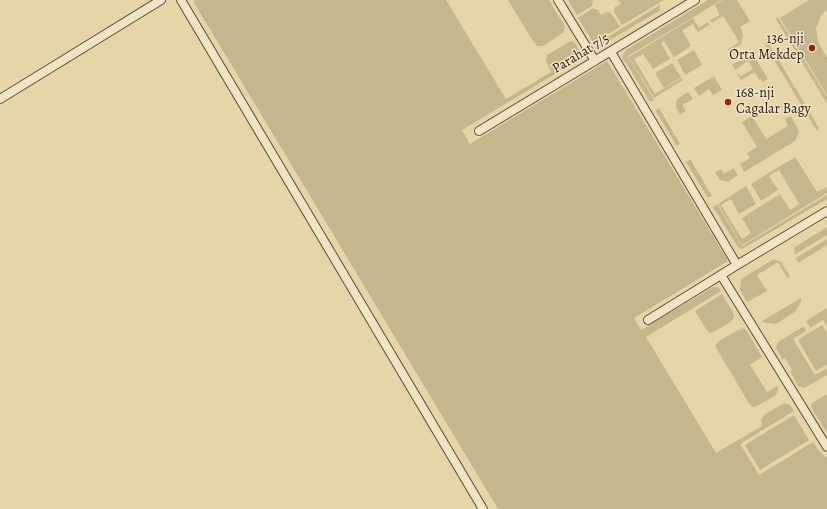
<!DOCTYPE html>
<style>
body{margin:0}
canvas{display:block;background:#e6d5a6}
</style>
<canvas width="827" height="509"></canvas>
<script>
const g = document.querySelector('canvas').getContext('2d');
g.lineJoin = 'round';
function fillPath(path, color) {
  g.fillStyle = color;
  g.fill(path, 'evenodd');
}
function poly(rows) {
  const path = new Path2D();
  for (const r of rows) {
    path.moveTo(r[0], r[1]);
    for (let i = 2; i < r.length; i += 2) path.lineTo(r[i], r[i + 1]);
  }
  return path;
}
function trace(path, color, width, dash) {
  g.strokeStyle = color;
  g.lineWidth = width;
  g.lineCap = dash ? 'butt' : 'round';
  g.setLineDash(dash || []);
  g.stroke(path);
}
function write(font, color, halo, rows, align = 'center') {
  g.font = font + ' Alegreya,serif';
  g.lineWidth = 3;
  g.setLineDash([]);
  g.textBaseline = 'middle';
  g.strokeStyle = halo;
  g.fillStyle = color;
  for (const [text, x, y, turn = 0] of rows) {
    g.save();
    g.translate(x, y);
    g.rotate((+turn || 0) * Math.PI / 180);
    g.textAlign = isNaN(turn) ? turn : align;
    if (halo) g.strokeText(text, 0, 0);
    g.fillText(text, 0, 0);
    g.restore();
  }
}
fillPath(poly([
 [196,0,446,0,506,99,551,72,546,61,547,55,569,42,572,41,575,43,580,52,580,57,578,60,462,130,470,144,607,61,728,261,634,318,641,330,713,287,718,287,721,291,646,337,716,453,762,426,761,420,764,415,784,403,790,405,794,411,740,444,759,475,813,442,819,451,827,458,827,509,498,509,193,1],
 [508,0,549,0,564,25,564,32,543,46,538,46,534,43],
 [568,0,592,0,593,2,592,6,577,15],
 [618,0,664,0,622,25,614,12,615,7,621,4],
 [708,0,722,0,628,56,654,100,650,102,625,61,624,62,622,57,624,53,626,50],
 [723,0,737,0,750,21,740,27,743,35,741,44,729,52,728,49,739,42,723,16,712,23,710,20,720,15,715,5],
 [809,0,827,0,827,9,821,16,816,28,818,42,827,58,827,95,780,18],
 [660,5,659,11,600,46,598,43],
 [593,8,598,10,601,15,607,12,611,13,620,27,593,42,578,18],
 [778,17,827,97,827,104,776,19],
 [693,18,699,28,708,22,709,25,698,32,693,24,682,30,691,46,674,57,664,41,661,43,670,59,653,69,643,54,634,59,655,94,681,78,683,80,654,98,629,57],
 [768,42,819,128,817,131,764,43],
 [694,50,702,65,685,75,677,60],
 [746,57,752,57,757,61,768,79,763,82,761,79,759,80,755,72,741,80,737,74,738,73,741,76,753,69,748,61,736,69,737,72,732,65],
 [672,63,681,77,664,88,655,73],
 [714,76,722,90,713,95,709,89,699,96,694,88],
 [688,92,693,99,682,105,686,111,680,115,676,107,677,99],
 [659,108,680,144,677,146,655,110],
 [752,116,766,139,788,126,785,119,791,116,798,129,799,133,795,141,744,172,740,164,750,158,747,153,757,147,742,122],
 [795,157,817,192,827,187,827,193,742,245,718,204,746,186,756,204,739,214,731,199,721,205,742,239,751,233,742,218,759,207,780,194,790,210,799,204,779,170,769,176,778,190,761,201,751,184],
 [690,159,712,196,708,198,686,162],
 [734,168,738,175,728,182,720,180,715,172,721,169,724,174],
 [827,195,827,199,742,249,738,247,713,207,717,204,742,246],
 [827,227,827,235,794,255,795,247],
 [827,239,827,245,798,263,796,258],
 [774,259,781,262,790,276,787,278,778,262,757,275,767,291,747,302,740,290,741,279],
 [722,294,733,312,734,317,731,322,715,331,710,333,706,329,695,311],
 [801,298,801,302,796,311,776,324,766,323,762,321],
 [827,308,827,327,823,320,810,328,806,321],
 [822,325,827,333,827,365,816,371,798,340],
 [804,326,806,331,793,339,815,375,827,368,827,375,804,388,798,386,790,371,792,370,785,358,782,359,776,347,778,342],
 [743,328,747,331,762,357,750,365,767,392,777,386,778,388,778,391,775,396,755,407,753,407,750,405,715,346,719,341,738,330],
 [827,394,827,433,812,409,811,405,814,402],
 [794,415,809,440,760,470,745,445]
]), '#c6b68d');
const street = poly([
 [181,0,483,509],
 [558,0,595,61],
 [611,52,737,265,648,320],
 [0,99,161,0],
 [479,131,695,0],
 [737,265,827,211],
 [721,275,827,447]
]);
trace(street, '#5a4b36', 10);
trace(street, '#efe4c5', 8);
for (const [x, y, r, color] of [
 [812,48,4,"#8f2418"],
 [728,102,4,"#8f2418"]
]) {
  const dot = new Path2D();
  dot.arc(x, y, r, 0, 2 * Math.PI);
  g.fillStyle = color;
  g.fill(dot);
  trace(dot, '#efe4c5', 1.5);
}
write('14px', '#2b1d11', '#efe4c5', [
 ["136-nji",804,40],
 ["Orta Mekdep",804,56],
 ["168-nji",736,94,"left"],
 ["Cagalar Bagy",736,110,"left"]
], 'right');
write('14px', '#2b1d11', '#efe4c5', [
 ["Parahat 7/5",581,54,-31]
]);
</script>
